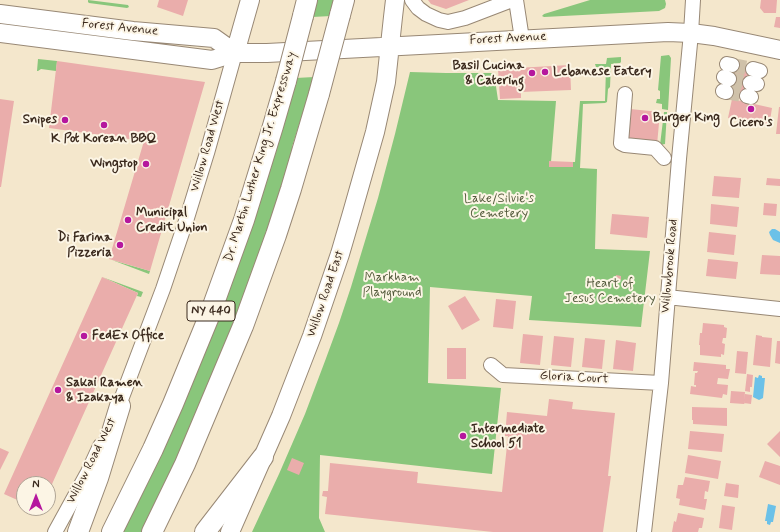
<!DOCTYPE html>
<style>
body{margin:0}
#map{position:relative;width:780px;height:532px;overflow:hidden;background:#f4e7cc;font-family:Mynerve,sans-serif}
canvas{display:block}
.north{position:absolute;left:16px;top:476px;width:40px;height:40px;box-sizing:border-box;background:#fcf5e5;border:1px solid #afa495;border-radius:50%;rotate:0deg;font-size:11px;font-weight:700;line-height:16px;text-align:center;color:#3b2a1e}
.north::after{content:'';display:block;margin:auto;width:14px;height:18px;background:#b5179e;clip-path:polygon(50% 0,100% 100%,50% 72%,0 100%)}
</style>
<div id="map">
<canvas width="780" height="532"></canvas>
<div class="north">N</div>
</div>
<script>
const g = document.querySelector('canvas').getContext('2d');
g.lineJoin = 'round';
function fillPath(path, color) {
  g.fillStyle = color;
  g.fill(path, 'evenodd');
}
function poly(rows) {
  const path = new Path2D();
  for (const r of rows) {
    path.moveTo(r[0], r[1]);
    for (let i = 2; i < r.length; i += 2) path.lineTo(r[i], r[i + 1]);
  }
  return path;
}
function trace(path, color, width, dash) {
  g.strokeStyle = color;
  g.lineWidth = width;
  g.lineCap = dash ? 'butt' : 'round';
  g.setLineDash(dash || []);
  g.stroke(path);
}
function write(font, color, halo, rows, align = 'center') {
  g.font = font + ' Mynerve,sans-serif';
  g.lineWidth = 4;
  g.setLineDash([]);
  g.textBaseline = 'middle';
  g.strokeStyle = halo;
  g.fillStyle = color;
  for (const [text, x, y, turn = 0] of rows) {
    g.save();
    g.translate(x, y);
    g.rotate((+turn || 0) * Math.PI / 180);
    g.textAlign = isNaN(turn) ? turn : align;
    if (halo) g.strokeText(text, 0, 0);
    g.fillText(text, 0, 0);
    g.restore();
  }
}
fillPath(poly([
 [88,0,128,5,129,7,127,8,89,3,88,2],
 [316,0,335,0,331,16,312,17],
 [590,0,665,0,666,4,665,8,659,11,544,17,542,16,544,14],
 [669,55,671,58,668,110,662,109,662,104,656,103,657,99,660,99,660,91,658,90,661,56],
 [621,57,621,62,620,63,611,64,610,87,608,89,607,102,605,103,583,104,580,168,597,169,595,249,650,251,641,327,529,320,532,296,430,287,428,383,501,388,492,474,320,455,319,518,325,532,252,532,279,474,305,414,325,361,339,323,351,287,378,198,395,134,410,72,446,73,494,73,498,100,556,101,551,162,549,167,573,167,573,162,575,162,580,101,605,101,606,68,596,67,595,64,606,64,607,58],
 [38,59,57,61,56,71,41,69,38,71,37,71],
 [314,77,292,147,294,147,260,253,215,370,195,418,167,479,141,532,122,532,296,78],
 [664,112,667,112,665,144,660,145],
 [112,260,150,271,149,274],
 [102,277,143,292,141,297,137,296,138,293]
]), '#89c67b');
fillPath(poly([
 [772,229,775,229,780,232,780,243,773,240,770,235,769,232],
 [759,375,762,376,762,378,765,378,763,398,759,400,753,397,755,377,758,378],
 [768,504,776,506,773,522,771,522,770,525,767,524,767,521,765,521]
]), '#6bc1e8');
fillPath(poly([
 [159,0,188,0,183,16,157,7],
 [428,0,469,0,446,9,431,4],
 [761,0,777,0,776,13,764,13,760,8],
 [776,17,780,17,780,28,774,27],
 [57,61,205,82,150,271,109,259,144,141,49,128],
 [732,64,753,68,746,100,726,95],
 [570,65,571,90,521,92,521,98,500,99,498,69],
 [0,99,14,101,1,187,0,187],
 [732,99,772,108,769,127,728,118],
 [779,107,780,107,780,134,776,134],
 [630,109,660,112,657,145,633,142,633,138,627,138],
 [549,161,573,162,573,167,549,167],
 [714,176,741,178,739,198,712,196],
 [767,178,780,179,780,186,766,185],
 [764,203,777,204,776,216,763,215],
 [711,204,739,207,737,227,710,224],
 [612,214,649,217,647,238,610,234],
 [709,232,736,235,734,255,707,252],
 [762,255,780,256,780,275,760,274],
 [708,259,738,262,736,279,706,276],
 [616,275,621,276,621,280,616,279],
 [102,277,138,293,48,493,48,484,24,484,24,503,4,494],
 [465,296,480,320,462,330,448,306],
 [496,299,516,301,513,329,493,327],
 [703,323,724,325,724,327,727,328,726,338,723,338,722,343,725,344,724,355,721,354,721,357,700,355,700,345,699,345,700,333,702,333],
 [523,334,543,336,540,365,520,363],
 [756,335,762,336,762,337,772,338,770,367,753,365],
 [554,336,574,338,571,367,551,365],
 [585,338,605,340,602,369,582,367],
 [616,340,636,343,633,371,613,369],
 [777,341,780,341,780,364,775,363],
 [447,348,466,348,466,379,447,379],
 [737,351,748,352,746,374,735,373],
 [694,362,726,365,726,369,730,369,728,379,718,378,717,384,728,385,727,395,723,394,722,398,690,394,691,386,696,387,696,385,694,385,695,373,697,373,698,371,693,371],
 [747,374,753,375,752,387,750,387,750,392,745,391],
 [731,391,745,392,744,404,730,403],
 [745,394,752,395,751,404,744,403],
 [549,399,573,402,572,409,615,413,608,476,611,476,603,532,493,532,325,514,327,497,322,496,323,491,328,491,330,463,418,472,417,483,502,492,508,436,505,436,507,412,547,416],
 [692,407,727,408,727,426,693,424,693,420,692,420],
 [690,431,724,434,722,452,688,449],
 [780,431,780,457,767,444],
 [0,448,9,452,0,470],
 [688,455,721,461,718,479,685,473],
 [292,458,304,463,299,475,287,470],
 [765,461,780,466,780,485,759,477],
 [685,477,710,481,708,492,705,491,704,499,707,499,705,510,679,505,680,499,676,498,678,485,683,485],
 [726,483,739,485,738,498,724,496],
 [722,505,735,507,732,530,719,528],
 [678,513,704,518,702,528,699,528,698,532,672,532,674,521,676,522]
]), '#eaadab');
trace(poly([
 [732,65,753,69],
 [729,79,750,83],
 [726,92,747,96]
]), '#cfc1a9', 14, [14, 7]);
const minor = poly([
 [412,0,418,8,426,14,439,20,448,22,465,18,512,0],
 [516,0,522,39],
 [727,64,732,65],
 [753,69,760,71],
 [724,77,729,79],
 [750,83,757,84],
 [723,91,726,92],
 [625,94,621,143,625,145,655,148,664,158],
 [747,96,751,97],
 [667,297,780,309],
 [491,365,503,375,661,383],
 [116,413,163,289,187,218,207,153,235,53],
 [55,532,88,472,100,446],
 [644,532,661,383,679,159,691,33,693,0]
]);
const major = poly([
 [0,14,133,31,214,38,235,53],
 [0,33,212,60,235,53,267,53,668,32,691,33,714,36,780,50],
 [235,53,250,0],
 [230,532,281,416,312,336,340,254,352,213,375,132,386,82,393,17,395,0]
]);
const highway = poly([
 [340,15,344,0],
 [303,16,307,0],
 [78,532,98,478,120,406],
 [112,532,153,449,173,404,210,314,244,220,273,126,286,81],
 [152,532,185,464,243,326,276,235,291,189,319,94],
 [205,532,263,457]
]);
trace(minor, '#988875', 16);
trace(major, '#988875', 20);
trace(highway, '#988875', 22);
trace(minor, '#fff', 14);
trace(major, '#fff', 18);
trace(highway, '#fff', 20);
const highwayBridge = poly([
 [286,81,303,16],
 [319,94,340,15]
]);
trace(highwayBridge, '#988875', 22, []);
trace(highwayBridge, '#fff', 20);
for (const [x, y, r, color] of [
 [545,72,4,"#b5179e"],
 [532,73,4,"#b5179e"],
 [751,109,4,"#b5179e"],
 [645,118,4,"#b5179e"],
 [65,120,4,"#b5179e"],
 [104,125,4,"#b5179e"],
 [146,164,4,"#b5179e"],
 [128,220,4,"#b5179e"],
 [120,245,4,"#b5179e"],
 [84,336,4,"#b5179e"],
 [58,390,4,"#b5179e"],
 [463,436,4,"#b5179e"]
]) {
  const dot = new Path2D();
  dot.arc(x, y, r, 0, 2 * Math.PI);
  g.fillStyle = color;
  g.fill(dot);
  trace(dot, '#fcf5e5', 1.5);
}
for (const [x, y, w] of [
 [211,311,48]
]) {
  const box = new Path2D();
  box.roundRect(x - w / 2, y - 10, w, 20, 3);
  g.fillStyle = '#fcf5e5';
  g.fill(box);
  trace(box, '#3b2a1e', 1);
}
write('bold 12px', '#3b2a1e', null, [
 ["NY 440",211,311]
]);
write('13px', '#3b2a1e', '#fcf5e5', [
 ["Forest Avenue",120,28,6],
 ["Forest Avenue",508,39,-3],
 ["Willow Road West",208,146,-74],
 ["Dr. Martin Luther King Jr. Expressway",261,157,-73],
 ["Willowbrook Road",670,266,-85],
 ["Willow Road East",326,294,-71],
 ["Gloria Court",574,378,3],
 ["Willow Road West",92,461,-63]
]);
write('bold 13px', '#3b2a1e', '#fcf5e5', [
 ["Basil Cucina",524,66,"right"],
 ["& Catering",524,81,"right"],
 ["Lebanese Eatery",553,72],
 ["Burger King",653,118],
 ["Snipes",57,120,"right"],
 ["Cicero's",751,123,"center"],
 ["K Pot Korean BBQ",104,139,"center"],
 ["Wingstop",138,164,"right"],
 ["Municipal",136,213],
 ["Credit Union",136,228],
 ["Di Farina",112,238,"right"],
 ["Pizzeria",112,253,"right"],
 ["FedEx Office",92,336],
 ["Sakai Ramen",66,383],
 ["& Izakaya",66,398],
 ["Intermediate",471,429],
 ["School 51",471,444]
], 'left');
write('13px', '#52593a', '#fcf5e5', [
 ["Lake/Silvie's",499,199],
 ["Cemetery",499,214],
 ["Markham",392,278],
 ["Playground",392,293],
 ["Heart of",610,284],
 ["Jesus Cemetery",610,299]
]);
</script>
